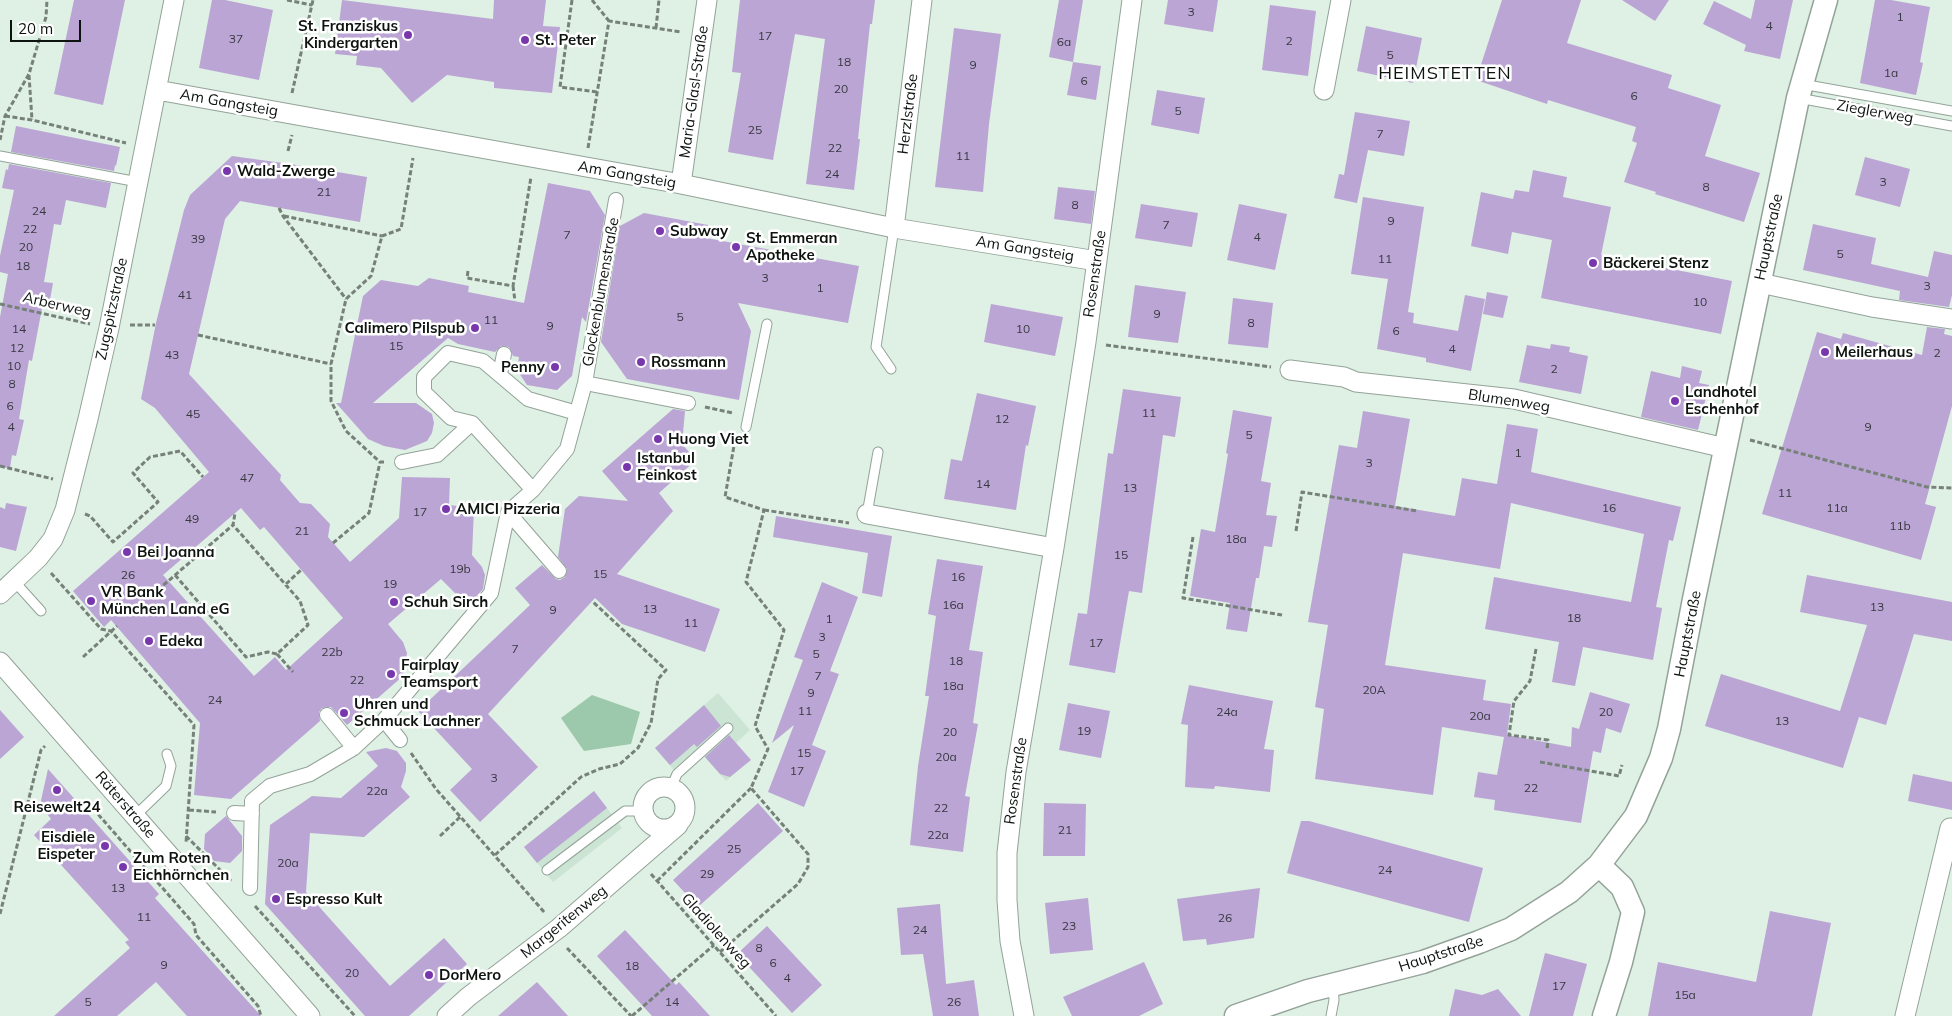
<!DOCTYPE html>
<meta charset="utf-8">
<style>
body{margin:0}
#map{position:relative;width:1952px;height:1016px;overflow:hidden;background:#dff0e4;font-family:Mulish,sans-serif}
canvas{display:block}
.scale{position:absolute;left:10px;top:20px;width:71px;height:22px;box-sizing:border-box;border:2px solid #0d130f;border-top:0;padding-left:6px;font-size:15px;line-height:18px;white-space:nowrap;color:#0d130f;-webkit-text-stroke:4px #fff;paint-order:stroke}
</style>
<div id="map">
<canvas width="1952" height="1016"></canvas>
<div class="scale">20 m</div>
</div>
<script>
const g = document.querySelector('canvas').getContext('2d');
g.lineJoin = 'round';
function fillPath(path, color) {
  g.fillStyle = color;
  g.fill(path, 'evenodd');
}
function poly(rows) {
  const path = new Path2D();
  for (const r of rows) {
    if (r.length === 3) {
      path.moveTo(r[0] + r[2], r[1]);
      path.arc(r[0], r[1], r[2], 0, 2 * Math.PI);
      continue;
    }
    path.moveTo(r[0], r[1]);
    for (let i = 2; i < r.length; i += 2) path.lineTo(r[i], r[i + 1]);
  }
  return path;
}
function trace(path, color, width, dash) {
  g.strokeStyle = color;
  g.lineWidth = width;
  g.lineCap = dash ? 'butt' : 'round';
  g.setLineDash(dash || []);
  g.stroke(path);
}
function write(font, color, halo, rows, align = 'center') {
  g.font = font + ' Mulish,sans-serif';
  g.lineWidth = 5;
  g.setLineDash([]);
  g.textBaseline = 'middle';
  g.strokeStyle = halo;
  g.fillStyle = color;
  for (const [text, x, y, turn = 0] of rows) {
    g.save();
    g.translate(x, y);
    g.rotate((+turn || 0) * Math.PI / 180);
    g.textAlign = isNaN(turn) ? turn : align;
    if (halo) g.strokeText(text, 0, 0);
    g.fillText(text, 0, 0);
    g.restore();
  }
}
fillPath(poly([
 [718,693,750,730,736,743,750,760,726,781,701,753,677,774,655,748],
 [594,791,622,828,553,882,524,847]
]), '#cbe4d4');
fillPath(poly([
 [592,695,640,712,631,744,584,751,561,718]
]), '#9cc8ac');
fillPath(poly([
 [74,0,125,0,103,105,54,94],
 [212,0,225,0,273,10,259,80,199,68],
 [342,0,493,19,494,0,546,0,543,26,560,27,552,93,494,88,494,82,447,75,412,103,381,68,356,65,357,56,335,54],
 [740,0,875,0,872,24,870,24,858,139,860,139,854,190,806,184,825,39,795,34,773,160,728,152,741,73,732,72],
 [1059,0,1083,0,1073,62,1049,57],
 [1168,0,1218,0,1213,32,1164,24],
 [1502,0,1581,0,1567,43,1672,75,1668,88,1721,105,1705,156,1760,173,1744,222,1655,194,1656,192,1624,182,1637,143,1632,141,1636,127,1548,100,1547,104,1476,80],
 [1622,0,1669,0,1655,21],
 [1755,0,1793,0,1780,59,1744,51,1746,45,1703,24,1714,1,1751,19],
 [1875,0,1891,0,1930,7,1920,62,1923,63,1916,95,1860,83],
 [1270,5,1316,11,1308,76,1262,70],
 [1366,26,1422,38,1413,83,1357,71],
 [954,28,1001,34,989,124,983,192,935,187],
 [1073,62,1101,66,1096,100,1067,95],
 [1157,90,1205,98,1199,134,1151,125],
 [1355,112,1410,121,1404,156,1368,150,1357,203,1334,198,1339,174,1344,175],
 [16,126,120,147,116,166,115,165,114,171,11,152],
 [232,156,290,164,367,177,360,222,240,201,225,219,189,374,281,475,280,480,300,503,311,504,330,524,328,537,350,562,399,518,402,477,450,478,449,505,474,508,472,555,482,567,485,575,483,589,475,598,455,593,441,579,388,624,403,642,407,653,403,676,347,725,331,707,322,708,319,712,320,721,231,799,194,795,200,723,111,620,104,627,73,591,209,472,155,408,141,399,156,323,184,210,190,195],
 [241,508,260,530,264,527,343,618,286,670,275,657,254,676,163,575],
 [1865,157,1910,169,1900,207,1855,195],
 [9,164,111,183,106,208,66,200,61,225,54,224,44,282,53,283,49,305,43,303,32,361,29,360,19,419,24,420,16,456,12,455,10,468,0,467,0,317,8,274,0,272,0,256,14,190,2,188,6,169,8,170],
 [1533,170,1567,177,1563,197,1611,207,1601,255,1732,281,1721,334,1541,298,1552,240,1512,232,1508,254,1471,246,1481,192,1513,199,1515,190,1529,192],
 [548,183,590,191,605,215,586,322,582,317,572,376,557,390,527,385,517,370,519,357,513,356,509,347,501,346,495,352,458,344,448,338,373,403,416,403,432,414,434,423,432,433,427,441,405,450,384,446,368,439,336,403,341,403,363,296,381,280,418,286,429,278,469,286,468,292,524,303],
 [1058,187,1095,191,1091,224,1054,219],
 [1363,197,1424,207,1408,312,1414,313,1413,323,1458,331,1465,295,1485,299,1471,371,1426,362,1426,358,1377,349,1388,279,1351,274],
 [1141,204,1198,213,1192,247,1135,238],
 [1239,204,1287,214,1275,270,1227,260],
 [644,213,708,225,706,238,859,266,848,323,738,303,751,331,739,400,627,379,601,342,620,226],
 [1813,224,1876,238,1871,264,1928,277,1934,251,1952,255,1952,295,1949,307,1899,300,1900,291,1803,270],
 [1135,285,1186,292,1178,343,1128,337],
 [1487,292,1508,296,1503,318,1483,314],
 [1233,298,1273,303,1268,348,1228,344],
 [991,304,1063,317,1055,356,984,342],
 [1927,327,1945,329,1944,334,1952,336,1952,406,1925,504,1936,507,1921,560,1762,514,1817,332,1841,339,1843,333,1922,355],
 [1551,344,1570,347,1569,352,1588,356,1581,394,1519,382,1527,345,1550,349],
 [1682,366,1702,371,1699,383,1709,385,1698,430,1641,417,1651,371,1680,378],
 [1123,389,1181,397,1175,437,1163,435,1142,593,1129,591,1115,673,1069,665,1078,613,1087,614,1108,453,1113,454],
 [977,393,1036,406,1028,446,1026,445,1016,510,944,499,951,459,962,461],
 [673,409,685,411,682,444,696,460,659,493,673,511,617,574,720,609,705,652,622,624,595,598,488,714,538,767,480,822,450,790,472,769,418,711,530,605,515,588,542,565,556,579,560,580,565,577,567,569,558,557,565,509,579,496,628,501,602,471],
 [1233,410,1272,417,1261,481,1271,483,1266,515,1277,516,1272,547,1264,546,1259,578,1256,578,1247,632,1226,629,1230,603,1190,596,1201,529,1215,532,1228,454,1226,453],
 [1363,411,1410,419,1395,506,1455,516,1462,478,1497,484,1507,424,1538,429,1531,472,1681,507,1673,541,1669,540,1656,607,1662,608,1653,660,1583,647,1575,686,1552,682,1559,642,1485,629,1494,577,1631,602,1644,534,1511,503,1500,569,1403,553,1385,665,1486,680,1483,700,1511,704,1507,735,1571,747,1572,727,1579,729,1590,692,1630,704,1621,733,1606,728,1601,753,1593,751,1581,823,1494,810,1495,800,1474,797,1478,772,1497,775,1504,737,1442,727,1433,795,1315,779,1324,709,1315,707,1328,625,1308,622,1339,445,1357,448],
 [6,503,27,507,16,551,0,547,0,507,5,509],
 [776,516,892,536,882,597,862,593,868,553,773,537],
 [937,559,983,566,969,650,983,652,973,723,978,724,965,796,970,797,963,852,910,845,918,766,929,696,925,696,936,616,928,614],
 [1807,575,1952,602,1952,641,1914,634,1886,725,1859,717,1843,768,1705,726,1721,674,1840,711,1867,625,1800,612],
 [822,582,858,597,830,671,839,674,812,745,826,751,804,807,768,792,794,725,772,743,803,660,794,657],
 [1189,685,1273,701,1264,749,1274,750,1270,792,1215,786,1214,789,1185,787,1188,725,1181,724],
 [1068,703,1110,711,1101,758,1059,750],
 [704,705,721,726,697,747,694,744,670,765,655,748],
 [0,710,24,737,0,759],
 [729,735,751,760,730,777,720,774,705,757],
 [386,748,397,751,406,763,406,771,401,787,410,797,364,837,310,833,306,892,390,986,444,938,467,964,409,1016,365,1016,265,904,270,825,312,796,341,798,378,766,366,752],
 [48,769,159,894,155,898,261,1016,187,1016,156,982,117,1016,54,1016,130,948,125,942,129,940,34,835,51,819,40,805],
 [1913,774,1952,782,1952,810,1908,801],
 [594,791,607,808,537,863,524,847],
 [758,803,783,831,698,907,673,880],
 [1044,803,1086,804,1085,856,1043,856],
 [226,816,242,836,242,851,230,863,214,861,204,849,205,834],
 [1301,821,1309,821,1483,868,1469,922,1287,873],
 [1260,888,1254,938,1207,945,1206,939,1183,941,1177,899],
 [1088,898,1093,950,1050,954,1045,903],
 [940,904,946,984,974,980,979,1016,933,1016,923,954,901,955,897,908],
 [1770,911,1831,923,1812,1016,1648,1016,1658,962,1756,982],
 [767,926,822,985,792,1013,737,954],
 [625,930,676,985,679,982,710,1016,652,1016,597,956],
 [1545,953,1587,964,1573,1016,1529,1016],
 [1144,962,1163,1004,1139,1016,1072,1016,1063,997],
 [537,982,568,1016,498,1016],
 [1455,989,1482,995,1498,989,1521,1016,1449,1016]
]), '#bba5d4');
const service = poly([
 [1802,84,1952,111],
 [1798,98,1952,126],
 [0,156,138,182],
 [891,369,876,347,894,228],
 [746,427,767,324],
 [867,514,878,452],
 [14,581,41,611],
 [671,788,677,774,728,728],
 [135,816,166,786,171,766,167,754],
 [547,870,625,811,643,811],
 [1331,1016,1334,1000,1333,985]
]);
const pedestrian = poly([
 [500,374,504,354],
 [585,383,688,403],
 [472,423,451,418,424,392,424,377,448,353,483,361,528,399,577,413],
 [402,462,437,455,472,423,533,490],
 [508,512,559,571],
 [327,715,354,748],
 [384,720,400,740],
 [234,813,252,814],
 [250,888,252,801,270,786,310,774,354,748,384,720,491,593,508,512,533,490,567,449,585,383,616,200]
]);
const minor = poly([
 [157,90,681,184,894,228,1097,261],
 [1324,90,1341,0],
 [681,184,707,0],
 [894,228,922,0],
 [1760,283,1872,307,1952,319],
 [1290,370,1344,377,1356,382,1514,399,1725,448],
 [867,514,1054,548],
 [0,594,38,558,53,539,65,510,88,419,109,328,174,0],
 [0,662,310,1016],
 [664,808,21],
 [447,1016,468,997,559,928,678,825],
 [1024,1016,1010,941,1007,900,1007,853,1016,772,1054,548,1086,342,1132,0],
 [1905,1016,1950,828,1952,828]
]);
const tertiary = poly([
 [1599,865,1622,887,1633,912,1621,962,1604,1016],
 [1236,1016,1308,991,1423,962,1479,942,1511,929,1569,892,1599,865,1636,816,1661,758,1669,729,1694,599,1798,98,1826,0]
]);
trace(service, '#93a399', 11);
trace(pedestrian, '#93a399', 16);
trace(minor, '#93a399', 21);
trace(tertiary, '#93a399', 25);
trace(poly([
 [287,0,312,5],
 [572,0,560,87,597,92],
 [592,0,609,21],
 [656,28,659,0],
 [29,75,32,120],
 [292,93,313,0],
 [5,116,32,120,126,143],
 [0,140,5,116,29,74,46,17,47,0],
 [588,148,609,21,681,32],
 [288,151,292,135],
 [279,208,283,216,346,299],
 [284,216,382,236],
 [468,271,467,278,513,286,531,177],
 [513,286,515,301],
 [0,304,90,324],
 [130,325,155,325],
 [198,335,331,364],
 [1106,345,1271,367],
 [705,407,733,413],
 [1750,440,1927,487,1952,488],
 [384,462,380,462,346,431,331,401,331,364,346,299,371,276,382,236,401,229,413,158],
 [0,466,53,479],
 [764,510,849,523],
 [85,514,90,516,113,542,158,502,133,473,150,457,180,451,203,477],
 [1296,531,1302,492,1417,511],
 [1193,537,1183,598,1282,615],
 [333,543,369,513,380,462],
 [51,573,101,629,111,631,194,725,186,843],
 [175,575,246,657,268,652,277,654,308,625,300,601,233,525,235,513],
 [286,584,301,570],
 [152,595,233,525],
 [1536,649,1530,681,1514,701,1509,735,1548,740,1547,750],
 [277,654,293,672],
 [83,657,117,626],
 [411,753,436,789,545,913],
 [1540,762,1619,776,1622,765],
 [101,809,97,813,194,924,196,935,258,1006,261,1016],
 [189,810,216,812],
 [186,836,231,881],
 [440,836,460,817],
 [495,855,581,777,599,769,620,764,638,748,651,723,658,679,666,670,592,601],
 [651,874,776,1016],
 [657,881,751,788],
 [255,906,355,1016],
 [0,914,41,750,45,746],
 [567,948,631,1016],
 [720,952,798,884,808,867,808,854,751,788,768,749,755,726,784,630,746,582,764,510,725,497,735,440],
 [632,1016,714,945]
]), '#768179', 3, [5, 2.5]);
trace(service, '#fff', 9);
trace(pedestrian, '#fff', 14);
trace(minor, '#fff', 19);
trace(tertiary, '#fff', 22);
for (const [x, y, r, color] of [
 [408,35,5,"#7837ac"],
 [525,40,5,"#7837ac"],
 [227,171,5,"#7837ac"],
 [660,231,5,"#7837ac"],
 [736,247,5,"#7837ac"],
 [1593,263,5,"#7837ac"],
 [475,328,5,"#7837ac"],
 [1825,352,5,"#7837ac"],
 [641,362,5,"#7837ac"],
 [555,367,5,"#7837ac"],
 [1675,401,5,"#7837ac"],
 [658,439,5,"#7837ac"],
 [627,467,5,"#7837ac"],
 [446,509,5,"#7837ac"],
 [127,552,5,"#7837ac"],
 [91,601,5,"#7837ac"],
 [394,602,5,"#7837ac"],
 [149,641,5,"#7837ac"],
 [391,674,5,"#7837ac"],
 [344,713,5,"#7837ac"],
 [57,790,5,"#7837ac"],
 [105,846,5,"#7837ac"],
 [123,867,5,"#7837ac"],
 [276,899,5,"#7837ac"],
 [429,975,5,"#7837ac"]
]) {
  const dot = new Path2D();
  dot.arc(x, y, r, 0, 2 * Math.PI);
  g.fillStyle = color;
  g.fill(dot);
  trace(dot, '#fff', 2);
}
write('12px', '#383840', null, [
 ["3",1191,12],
 ["1",1900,17],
 ["4",1769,26],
 ["17",765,36],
 ["37",236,39],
 ["2",1289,41],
 ["6a",1064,42],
 ["5",1390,55],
 ["18",844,62],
 ["9",973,65],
 ["1a",1891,73],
 ["6",1084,81],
 ["20",841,89],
 ["6",1634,96],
 ["5",1178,111],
 ["25",755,130],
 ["7",1380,134],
 ["22",835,148],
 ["11",963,156],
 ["24",832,174],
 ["3",1883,182],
 ["8",1706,187],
 ["21",324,192],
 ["8",1075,205],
 ["24",39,211],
 ["9",1391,221],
 ["7",1166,225],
 ["22",30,229],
 ["7",567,235],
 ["4",1257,237],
 ["39",198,239],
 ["20",26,247],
 ["5",1840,254],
 ["11",1385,259],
 ["18",23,266],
 ["3",765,278],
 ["3",1927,286],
 ["1",820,288],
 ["41",185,295],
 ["10",1700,302],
 ["9",1157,314],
 ["5",680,317],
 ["11",491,320],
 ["8",1251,323],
 ["9",550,326],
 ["14",19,329],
 ["10",1023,329],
 ["6",1396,331],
 ["15",396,346],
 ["12",17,348],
 ["4",1452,349],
 ["2",1937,353],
 ["43",172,355],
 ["10",14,366],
 ["2",1554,369],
 ["8",12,384],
 ["6",10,406],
 ["11",1149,413],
 ["45",193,414],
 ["12",1002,419],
 ["4",11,427],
 ["9",1868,427],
 ["5",1249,435],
 ["1",1518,453],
 ["3",1369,463],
 ["47",247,478],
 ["14",983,484],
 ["13",1130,488],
 ["11",1785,493],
 ["16",1609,508],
 ["11a",1837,508],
 ["17",420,512],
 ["49",192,519],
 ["11b",1900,526],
 ["21",302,531],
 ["18a",1236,539],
 ["15",1121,555],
 ["19b",460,569],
 ["15",600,574],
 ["26",128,575],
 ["16",958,577],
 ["19",390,584],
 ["16a",953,605],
 ["13",1877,607],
 ["13",650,609],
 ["9",553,610],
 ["18",1574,618],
 ["1",829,619],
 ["11",691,623],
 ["3",822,637],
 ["17",1096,643],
 ["7",515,649],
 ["22b",332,652],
 ["5",816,654],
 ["18",956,661],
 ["7",818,676],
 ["22",357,680],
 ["18a",953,686],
 ["20A",1374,690],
 ["9",811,693],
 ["24",215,700],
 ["11",805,711],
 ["24a",1227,712],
 ["20",1606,712],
 ["20a",1480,716],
 ["13",1782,721],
 ["19",1084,731],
 ["20",950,732],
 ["15",804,753],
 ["20a",946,757],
 ["17",797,771],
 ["3",494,778],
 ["22",1531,788],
 ["22a",377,791],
 ["22",941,808],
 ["21",1065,830],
 ["22a",938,835],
 ["25",734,849],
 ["20a",288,863],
 ["24",1385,870],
 ["29",707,874],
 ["13",118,888],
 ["11",144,917],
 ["26",1225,918],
 ["23",1069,926],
 ["24",920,930],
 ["8",759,948],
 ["6",773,963],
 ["9",164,965],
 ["18",632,966],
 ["20",352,973],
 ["4",787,978],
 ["17",1559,986],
 ["15a",1685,995],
 ["5",88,1002],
 ["14",672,1002],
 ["26",954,1002]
]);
write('bold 15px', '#0d130f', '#fff', [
 ["St. Franziskus",398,26,"right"],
 ["Kindergarten",398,43,"right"],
 ["St. Peter",535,40],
 ["Wald-Zwerge",237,171],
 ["Subway",670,231],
 ["St. Emmeran",746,238],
 ["Apotheke",746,255],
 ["Bäckerei Stenz",1603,263],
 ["Calimero Pilspub",465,328,"right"],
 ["Meilerhaus",1835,352],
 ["Rossmann",651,362],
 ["Penny",545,367,"right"],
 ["Landhotel",1685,392],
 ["Eschenhof",1685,409],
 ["Huong Viet",668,439],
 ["Istanbul",637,458],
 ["Feinkost",637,475],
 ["AMICI Pizzeria",456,509],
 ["Bei Joanna",137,552],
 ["VR Bank",101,592],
 ["München Land eG",101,609],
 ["Schuh Sirch",404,602],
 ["Edeka",159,641],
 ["Fairplay",401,665],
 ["Teamsport",401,682],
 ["Uhren und",354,704],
 ["Schmuck Lachner",354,721],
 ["Reisewelt24",57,807,"center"],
 ["Eisdiele",95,837,"right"],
 ["Eispeter",95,854,"right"],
 ["Zum Roten",133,858],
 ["Eichhörnchen",133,875],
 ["Espresso Kult",286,899],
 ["DorMero",439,975]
], 'left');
write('15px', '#0d130f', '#fff', [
 ["Maria-Glasl-Straße",694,92,-82],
 ["Am Gangsteig",229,103,10],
 ["Zieglerweg",1875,112,10],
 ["Herzlstraße",908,114,-83],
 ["Am Gangsteig",627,175,10],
 ["Hauptstraße",1769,237,-78],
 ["Am Gangsteig",1025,249,9],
 ["Rosenstraße",1095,274,-82],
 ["Glockenblumenstraße",601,292,-80],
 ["Arberweg",57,305,13],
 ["Zugspitzstraße",112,309,-78],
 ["Blumenweg",1509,401,9],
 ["Hauptstraße",1688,634,-79],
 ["Rosenstraße",1016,781,-82],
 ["Räterstraße",125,805,49],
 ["Margeritenweg",564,922,-39],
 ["Gladiolenweg",716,931,48],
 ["Hauptstraße",1441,954,-18]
]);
g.letterSpacing = '1px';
write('18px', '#0d130f', '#fff', [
 ["HEIMSTETTEN",1445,74]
]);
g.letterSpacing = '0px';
</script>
